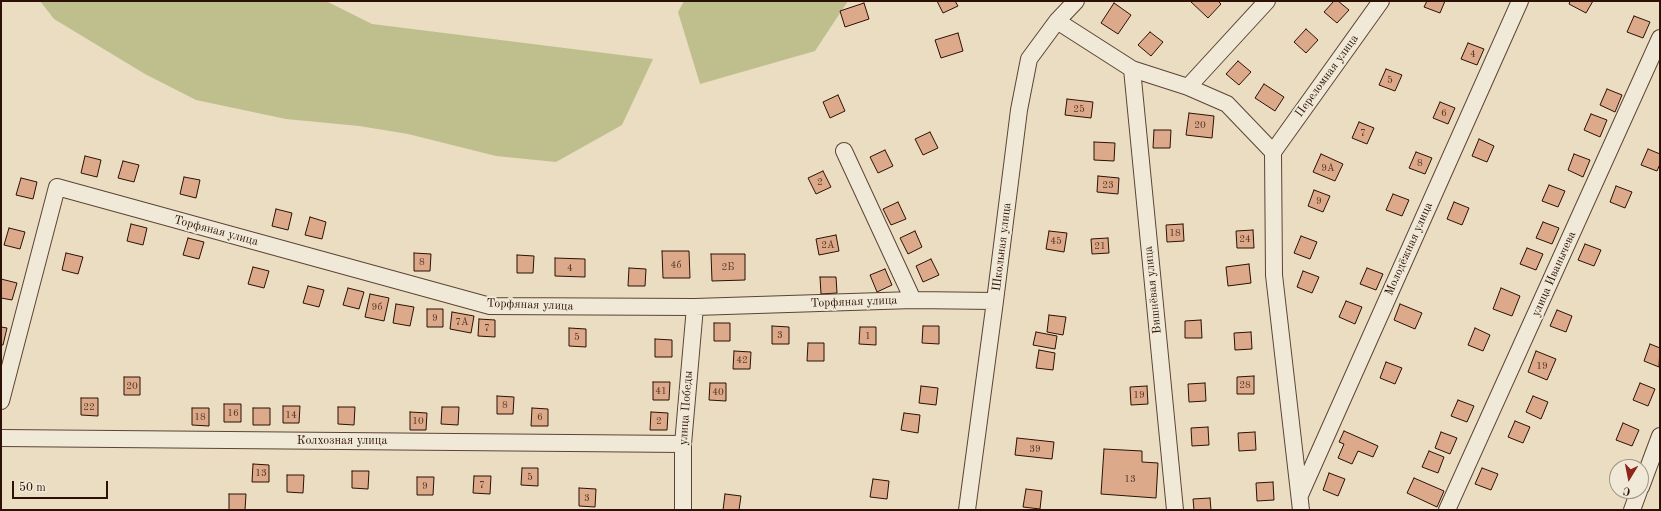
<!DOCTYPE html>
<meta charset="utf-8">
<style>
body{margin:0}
#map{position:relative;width:1661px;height:511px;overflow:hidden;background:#eaddc2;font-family:"Old Standard TT",serif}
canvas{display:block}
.frame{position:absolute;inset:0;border:2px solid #2c1104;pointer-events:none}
.north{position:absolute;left:1609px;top:459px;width:40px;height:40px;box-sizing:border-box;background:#f1e9d7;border:1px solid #a29383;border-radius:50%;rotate:190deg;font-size:11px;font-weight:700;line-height:16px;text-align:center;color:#2c1104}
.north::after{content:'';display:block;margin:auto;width:14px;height:18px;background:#8f2418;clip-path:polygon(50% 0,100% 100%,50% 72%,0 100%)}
.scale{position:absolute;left:12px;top:481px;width:96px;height:18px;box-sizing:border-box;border:2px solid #2c1104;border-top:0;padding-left:5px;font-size:12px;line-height:14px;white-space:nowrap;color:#2c1104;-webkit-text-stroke:3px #f1e9d7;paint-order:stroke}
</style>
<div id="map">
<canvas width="1661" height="511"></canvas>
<div class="frame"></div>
<div class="north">С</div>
<div class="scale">50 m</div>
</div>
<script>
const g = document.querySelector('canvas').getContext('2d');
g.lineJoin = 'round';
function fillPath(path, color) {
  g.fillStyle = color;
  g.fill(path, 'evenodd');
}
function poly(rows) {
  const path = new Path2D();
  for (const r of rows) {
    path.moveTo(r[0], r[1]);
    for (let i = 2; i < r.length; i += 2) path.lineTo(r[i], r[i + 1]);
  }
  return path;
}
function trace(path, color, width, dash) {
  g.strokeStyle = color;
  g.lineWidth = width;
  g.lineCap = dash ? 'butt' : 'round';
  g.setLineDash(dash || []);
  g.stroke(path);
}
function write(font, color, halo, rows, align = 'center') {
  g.font = font + ' "Old Standard TT",serif';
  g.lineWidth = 4;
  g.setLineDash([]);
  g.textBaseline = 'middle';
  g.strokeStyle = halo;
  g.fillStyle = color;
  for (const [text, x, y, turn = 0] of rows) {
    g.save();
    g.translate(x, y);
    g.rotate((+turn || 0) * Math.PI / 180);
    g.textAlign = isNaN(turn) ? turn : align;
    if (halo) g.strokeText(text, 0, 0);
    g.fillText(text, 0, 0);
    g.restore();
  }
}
fillPath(poly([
 [40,1,326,1,372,24,653,59,622,125,556,162,496,156,408,134,359,126,286,119,196,100,145,74,54,19],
 [684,1,848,1,815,51,700,84,678,12]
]), '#bfbf8e');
const building = poly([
 [937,1,955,1,958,6,943,13,937,1],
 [1190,1,1218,1,1221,4,1208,18,1190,1],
 [1334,1,1338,1,1349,10,1337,23,1324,12,1334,1],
 [1427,1,1445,1,1440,13,1424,7,1427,1],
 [1570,1,1593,1,1586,13,1569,4,1570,1],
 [864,3,869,19,845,27,840,11,864,3],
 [1114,3,1131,15,1118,34,1101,23,1114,3],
 [1634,16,1650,22,1643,38,1627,32,1634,16],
 [1306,29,1318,40,1306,53,1294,42,1306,29],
 [1150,32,1163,42,1151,56,1138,45,1150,32],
 [958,33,963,51,941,58,935,40,958,33],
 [1468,43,1484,49,1477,65,1461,59,1468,43],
 [1238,61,1251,72,1239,85,1226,74,1238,61],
 [1386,69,1402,75,1395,91,1379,85,1386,69],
 [1264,84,1284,97,1275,111,1255,98,1264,84],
 [1607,89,1622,95,1615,112,1600,105,1607,89],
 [838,95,845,111,830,118,823,102,838,95],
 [1067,99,1093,102,1091,118,1065,115,1067,99],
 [1440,102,1455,108,1448,124,1433,118,1440,102],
 [1189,113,1214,116,1212,138,1186,135,1189,113],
 [1591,114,1607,120,1600,137,1584,130,1591,114],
 [1359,122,1374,128,1367,144,1352,138,1359,122],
 [1154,130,1171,130,1170,148,1153,148,1154,130],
 [930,132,938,148,923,155,915,139,930,132],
 [1479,139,1494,146,1487,162,1472,156,1479,139],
 [1094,142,1115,143,1114,161,1094,160,1094,142],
 [1648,149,1660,154,1660,164,1657,171,1641,165,1648,149],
 [885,150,893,166,878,173,870,157,885,150],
 [1416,152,1432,158,1425,174,1409,168,1416,152],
 [1321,154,1343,164,1335,181,1313,172,1321,154],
 [1574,154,1590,160,1583,177,1568,170,1574,154],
 [85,156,101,160,97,177,81,173,85,156],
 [123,161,139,165,134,182,118,178,123,161],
 [823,171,831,187,816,194,808,178,823,171],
 [1098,176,1119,178,1118,194,1097,192,1098,176],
 [184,177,200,180,196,198,180,194,184,177],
 [21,178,37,182,33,199,16,195,21,178],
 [1549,185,1565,191,1558,207,1542,201,1549,185],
 [1616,186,1632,192,1625,208,1610,202,1616,186],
 [1314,190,1330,196,1323,212,1308,206,1314,190],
 [1393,194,1409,200,1402,216,1386,210,1393,194],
 [898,202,906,219,891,225,883,209,898,202],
 [1454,202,1469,208,1462,225,1447,219,1454,202],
 [276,209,292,213,288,230,272,226,276,209],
 [310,217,326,222,322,239,305,235,310,217],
 [1543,222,1559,228,1552,244,1536,238,1543,222],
 [131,224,147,228,143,245,127,241,131,224],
 [1183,224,1184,241,1167,242,1166,225,1183,224],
 [9,228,25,232,20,249,4,245,9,228],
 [1253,230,1254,248,1237,248,1236,231,1253,230],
 [915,231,922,247,908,254,900,238,915,231],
 [1049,231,1067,233,1064,252,1046,249,1049,231],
 [836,235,839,251,819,255,816,239,836,235],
 [1301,236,1317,242,1310,259,1294,253,1301,236],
 [188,238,204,242,199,259,183,255,188,238],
 [1108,238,1109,253,1092,254,1091,239,1108,238],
 [1585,244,1601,250,1594,266,1578,260,1585,244],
 [1527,248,1543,254,1536,270,1520,264,1527,248],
 [662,251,689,251,690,278,663,278,662,251],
 [66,253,83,257,78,274,62,270,66,253],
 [414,253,431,254,430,271,414,271,414,253],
 [711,254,745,254,745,280,712,281,711,254],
 [517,255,534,256,533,273,517,273,517,255],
 [555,258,585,259,585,277,555,276,555,258],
 [931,259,939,275,923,282,916,266,931,259],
 [1249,264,1251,283,1228,286,1226,267,1249,264],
 [253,267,269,271,264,288,248,284,253,267],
 [629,268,646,269,645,286,628,286,629,268],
 [1367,268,1383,274,1376,290,1360,284,1367,268],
 [885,269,892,285,877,292,870,275,885,269],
 [1303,271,1319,277,1312,293,1297,287,1303,271],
 [820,277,836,277,837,293,821,294,820,277],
 [1,279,17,283,12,300,1,298,1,279],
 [308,286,324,290,319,307,303,303,308,286],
 [348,288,364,292,359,309,343,305,348,288],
 [1501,288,1520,296,1512,316,1493,309,1501,288],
 [370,294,389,298,384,321,365,317,370,294],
 [1346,301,1362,307,1355,324,1339,317,1346,301],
 [396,304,414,307,410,326,393,323,396,304],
 [1400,304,1422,313,1415,329,1394,320,1400,304],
 [427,309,443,309,443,327,427,327,427,309],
 [1557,310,1572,316,1566,332,1550,326,1557,310],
 [452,312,474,316,471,333,450,329,452,312],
 [1049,315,1066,317,1063,335,1047,332,1049,315],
 [479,319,495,320,495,337,478,336,479,319],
 [1201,320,1202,338,1185,338,1185,321,1201,320],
 [714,323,730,323,730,341,714,341,714,323],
 [772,326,789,327,789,344,772,344,772,326],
 [923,326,939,326,939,344,922,343,923,326],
 [1,327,7,328,3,345,1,345,1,327],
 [860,327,876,327,876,345,859,344,860,327],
 [569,328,586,329,586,347,569,346,569,328],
 [1475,328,1490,335,1483,351,1468,345,1475,328],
 [1036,332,1057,336,1055,349,1033,345,1036,332],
 [1251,332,1252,349,1235,350,1234,333,1251,332],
 [655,339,672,340,672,357,655,357,655,339],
 [808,343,824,343,824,361,807,361,808,343],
 [1650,344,1660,348,1659,367,1644,361,1650,344],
 [1039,350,1055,353,1053,370,1036,368,1039,350],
 [734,351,751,352,750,369,733,369,734,351],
 [1536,351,1556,359,1547,380,1528,372,1536,351],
 [1386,362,1402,368,1395,384,1380,378,1386,362],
 [1254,376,1254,394,1237,394,1237,377,1254,376],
 [124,377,140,377,140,395,124,395,124,377],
 [653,382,670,382,669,400,653,400,653,382],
 [710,383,726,383,726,401,709,400,710,383],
 [1205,383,1206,401,1189,402,1188,384,1205,383],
 [1640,383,1655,389,1648,406,1633,400,1640,383],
 [921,386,938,388,936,405,919,403,921,386],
 [1147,386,1148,404,1131,405,1130,387,1147,386],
 [497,396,514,397,513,414,497,414,497,396],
 [1533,396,1548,402,1541,419,1526,412,1533,396],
 [81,398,98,398,98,416,81,415,81,398],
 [1458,400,1474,406,1467,422,1451,416,1458,400],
 [224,404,241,404,241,422,224,422,224,404],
 [283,406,300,406,299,423,283,423,283,406],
 [338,407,355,407,354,425,338,424,338,407],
 [442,407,459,407,458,425,441,424,442,407],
 [192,408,209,408,209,426,192,425,192,408],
 [253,408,270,408,270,425,253,425,253,408],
 [532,408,548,409,548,426,531,426,532,408],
 [410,412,427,413,426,430,410,430,410,412],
 [651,412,668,413,667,430,650,430,651,412],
 [904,413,920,415,918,433,901,430,904,413],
 [1515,421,1530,427,1523,443,1508,437,1515,421],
 [1623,423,1639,430,1632,446,1616,440,1623,423],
 [1208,427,1209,445,1192,446,1191,428,1208,427],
 [1344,431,1378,446,1373,457,1358,451,1352,464,1338,458,1344,444,1339,442,1344,431],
 [1255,432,1256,450,1239,451,1238,433,1255,432],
 [1441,432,1457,438,1450,454,1435,448,1441,432],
 [1017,438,1054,442,1052,459,1015,455,1017,438],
 [1104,449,1142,451,1142,462,1158,463,1156,498,1101,494,1104,449],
 [1429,451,1444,457,1438,473,1422,467,1429,451],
 [253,464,269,465,269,482,252,482,253,464],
 [522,468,538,468,538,486,521,485,522,468],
 [1482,468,1498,474,1491,490,1475,484,1482,468],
 [352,471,369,471,368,489,352,488,352,471],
 [1329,473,1345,479,1338,496,1323,490,1329,473],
 [287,475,304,475,303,493,287,492,287,475],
 [474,476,491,476,490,494,473,493,474,476],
 [417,477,434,477,433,495,417,495,417,477],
 [1414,478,1444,491,1437,507,1407,493,1414,478],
 [873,479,889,481,887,499,870,497,873,479],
 [1273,482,1274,500,1257,501,1256,483,1273,482],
 [579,488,596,489,595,507,579,506,579,488],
 [1026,489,1042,491,1040,509,1023,507,1026,489],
 [229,494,246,494,245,510,229,510,229,494],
 [725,494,741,496,739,510,723,510,725,494],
 [1210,498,1211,510,1194,510,1193,499,1210,498]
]);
fillPath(building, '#dcaa8a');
trace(building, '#2c1104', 1);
const minor = poly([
 [1057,21,1132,69,1188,87,1227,104,1273,152,1274,275,1301,510],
 [1132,69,1175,510],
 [1188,87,1267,1],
 [844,151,913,300],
 [1273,152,1381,1],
 [1,401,57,187,490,306,695,307,913,300,995,301],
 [1,438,683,444],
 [1641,487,1660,436],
 [1300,495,1520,1],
 [683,510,683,444,695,307],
 [967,510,995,301,1019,110,1029,59,1057,21,1076,1],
 [1447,510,1660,38],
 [1632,510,1639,491]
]);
trace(minor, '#5c4434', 18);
trace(minor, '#f1e9d7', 16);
write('10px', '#583726', null, [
 ["4",1473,54],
 ["5",1390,80],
 ["25",1079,109],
 ["6",1444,113],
 ["20",1200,125],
 ["7",1363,133],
 ["8",1420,163],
 ["9А",1328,168],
 ["2",820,182],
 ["23",1108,185],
 ["9",1319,201],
 ["18",1175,233],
 ["24",1245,239],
 ["45",1056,241],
 ["2А",828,245],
 ["21",1100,246],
 ["8",422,262],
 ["4б",676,265],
 ["2Б",728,267],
 ["4",570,268],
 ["9б",377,307],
 ["9",435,318],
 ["7А",462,322],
 ["7",487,328],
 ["3",780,335],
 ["1",868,336],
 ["5",577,337],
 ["42",742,360],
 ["19",1542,366],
 ["28",1245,385],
 ["20",132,386],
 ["41",661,391],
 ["40",718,392],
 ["19",1139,395],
 ["8",505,405],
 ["22",89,407],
 ["16",233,413],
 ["14",291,415],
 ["18",200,417],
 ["6",540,417],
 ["10",418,421],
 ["2",659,421],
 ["39",1035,449],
 ["13",261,473],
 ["5",530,477],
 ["13",1130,479],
 ["7",482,485],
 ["9",425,486],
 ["3",587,498]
]);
write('12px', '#2c1104', '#f1e9d7', [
 ["Переломная улица",1327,76,-54],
 ["Торфяная улица",216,231,15],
 ["Школьная улица",1002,247,-83],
 ["Молодёжная улица",1409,249,-66],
 ["улица Иванычева",1554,274,-66],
 ["Вишнёвая улица",1153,290,-96],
 ["Торфяная улица",854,302,-2],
 ["Торфяная улица",530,305,2],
 ["улица Победы",686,408,-86],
 ["Колхозная улица",342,441]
]);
</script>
